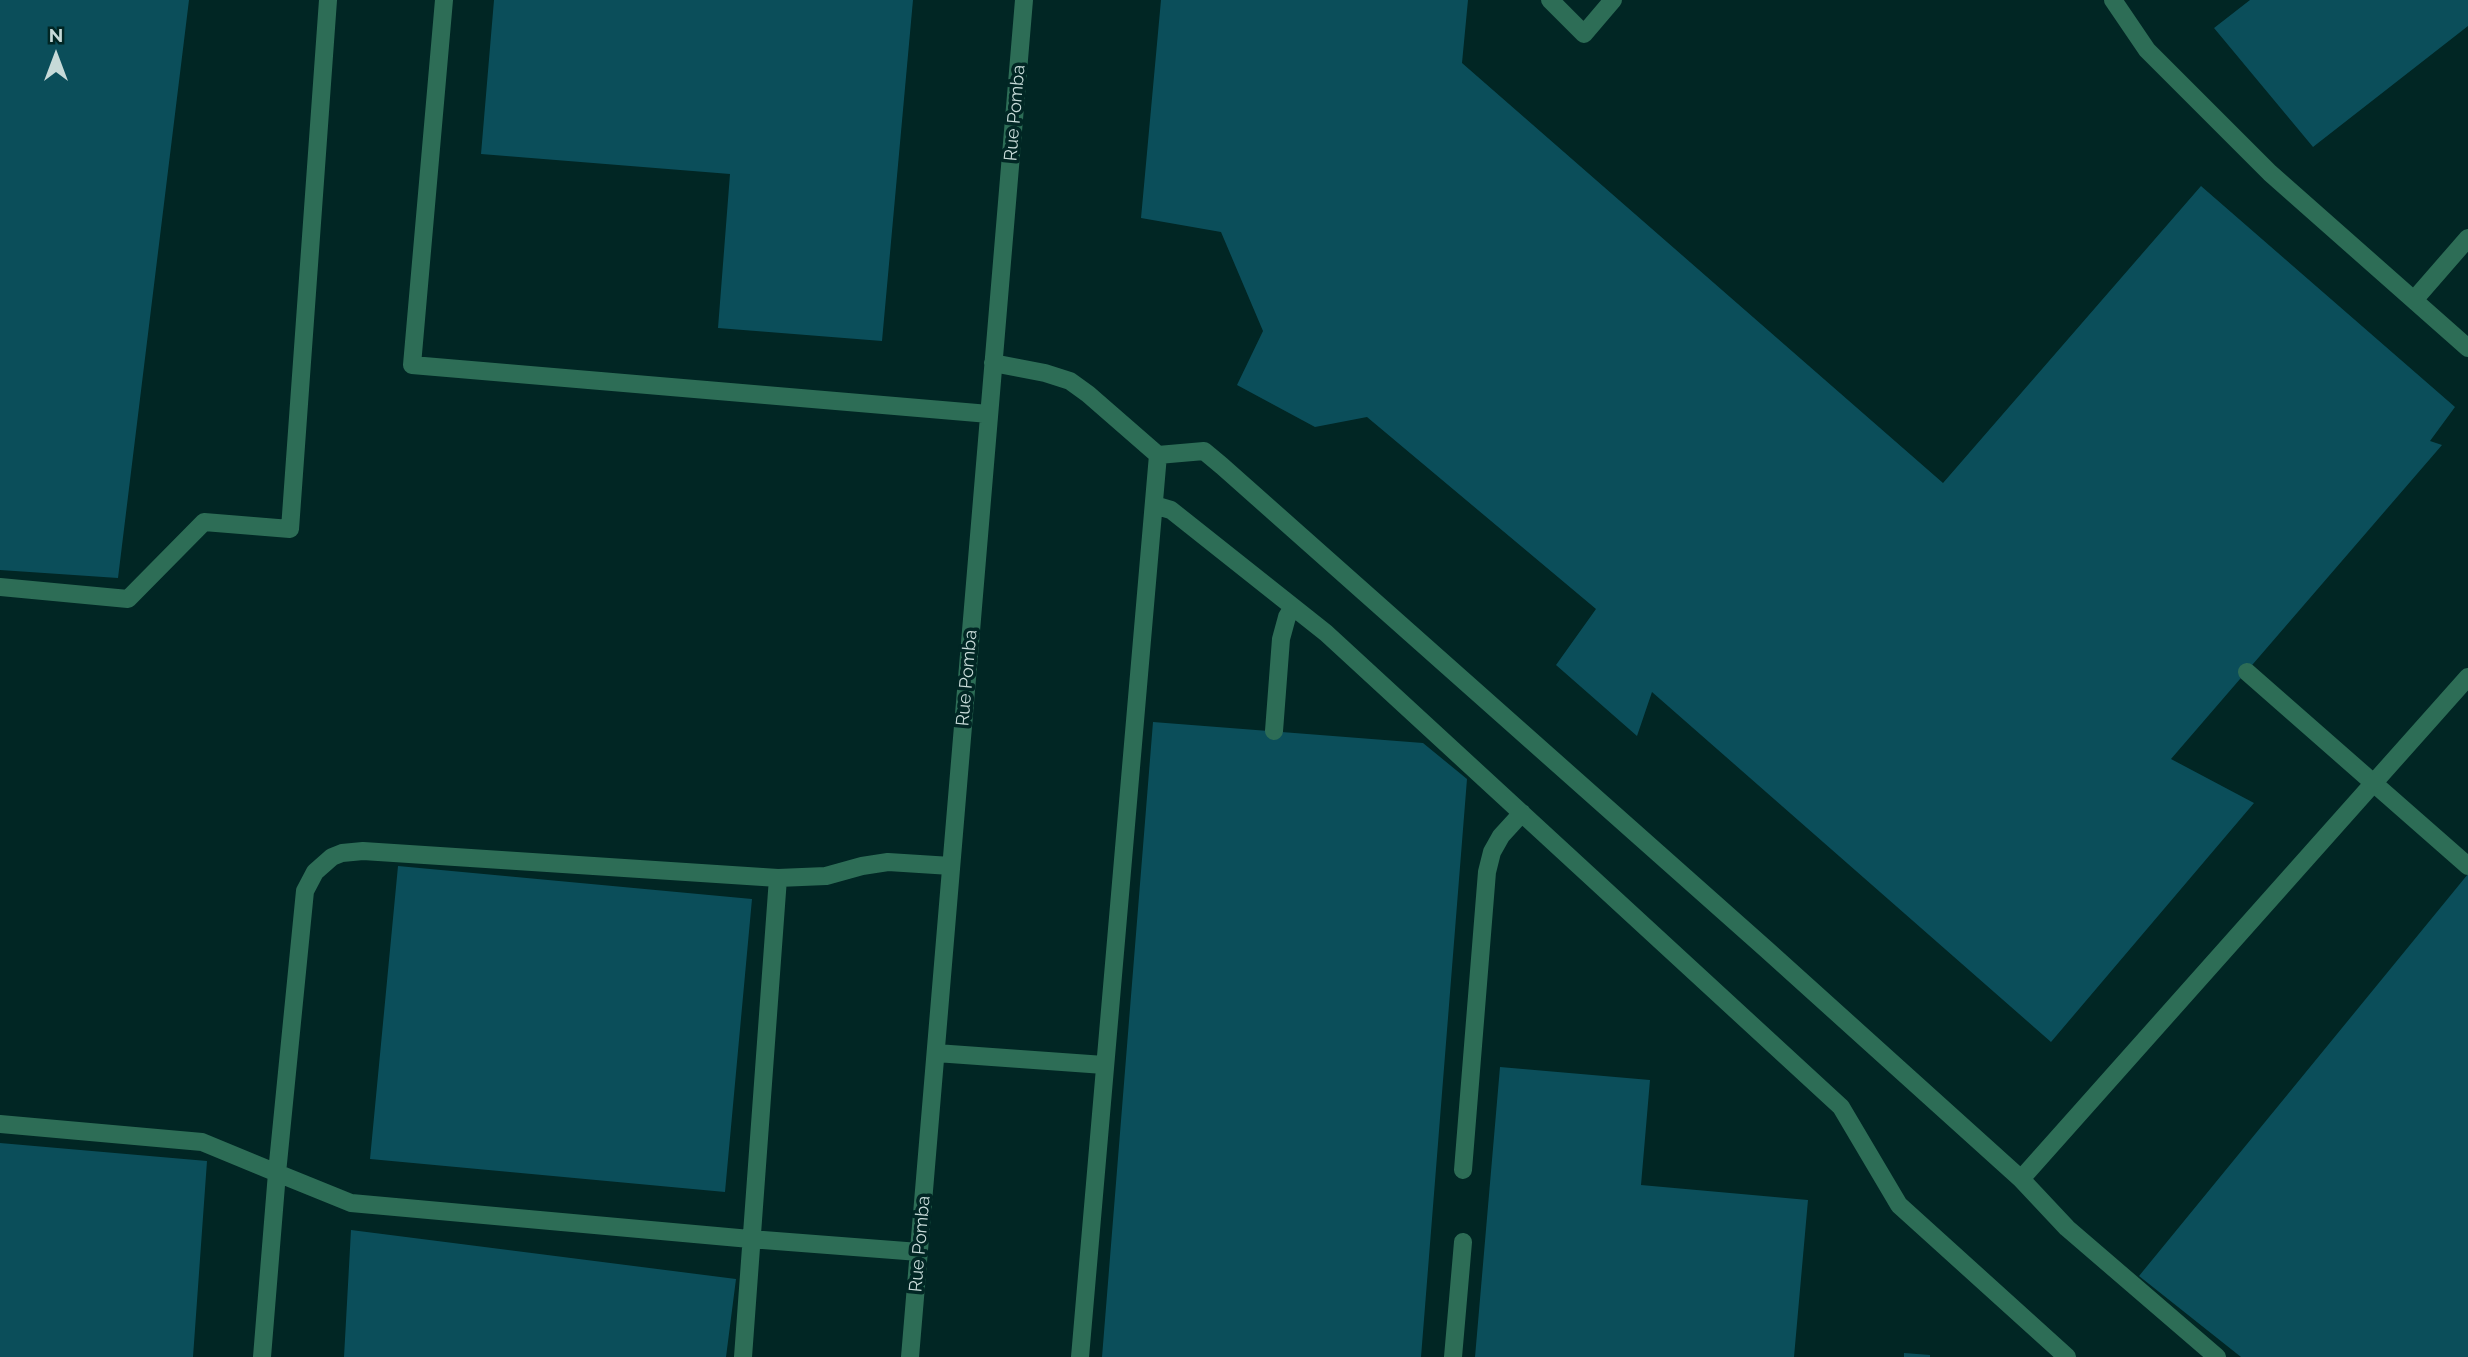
<!DOCTYPE html>
<style>
body{margin:0}
#map{position:relative;width:2468px;height:1357px;overflow:hidden;background:#012624;font-family:Raleway,sans-serif}
canvas{display:block}
.north{position:absolute;left:21px;top:21px;width:70px;height:70px;-webkit-text-stroke:5px #012624;paint-order:stroke;rotate:0deg;font-size:19px;font-weight:700;line-height:28px;text-align:center;color:#c7dad8}
.north::after{content:'';display:block;margin:auto;width:24px;height:32px;background:#c7dad8;clip-path:polygon(50% 0,100% 100%,50% 72%,0 100%)}
</style>
<div id="map">
<canvas width="2468" height="1357"></canvas>
<div class="north">N</div>
</div>
<script>
const g = document.querySelector('canvas').getContext('2d');
g.lineJoin = 'round';
function fillPath(path, color) {
  g.fillStyle = color;
  g.fill(path, 'evenodd');
}
function poly(rows) {
  const path = new Path2D();
  for (const r of rows) {
    path.moveTo(r[0], r[1]);
    for (let i = 2; i < r.length; i += 2) path.lineTo(r[i], r[i + 1]);
  }
  return path;
}
function trace(path, color, width, dash) {
  g.strokeStyle = color;
  g.lineWidth = width;
  g.lineCap = dash ? 'butt' : 'round';
  g.setLineDash(dash || []);
  g.stroke(path);
}
function write(font, color, halo, rows, align = 'center') {
  g.font = font + ' Raleway,sans-serif';
  g.lineWidth = 7;
  g.setLineDash([]);
  g.textBaseline = 'middle';
  g.strokeStyle = halo;
  g.fillStyle = color;
  for (const [text, x, y, turn = 0] of rows) {
    g.save();
    g.translate(x, y);
    g.rotate((+turn || 0) * Math.PI / 180);
    g.textAlign = isNaN(turn) ? turn : align;
    if (halo) g.strokeText(text, 0, 0);
    g.fillText(text, 0, 0);
    g.restore();
  }
}
fillPath(poly([
 [0,0,189,0,118,578,0,570],
 [494,0,913,0,882,341,718,328,730,174,481,154],
 [1161,0,1468,0,1462,63,1943,483,2201,186,2455,407,2430,441,2442,445,2171,759,2254,803,2051,1042,1652,692,1637,736,1556,665,1596,609,1367,417,1315,427,1237,385,1263,331,1221,232,1141,218],
 [2250,0,2468,0,2468,26,2313,147,2214,28],
 [1153,722,1423,743,1467,779,1421,1357,1102,1357],
 [398,866,752,899,725,1192,370,1159],
 [2468,874,2468,1357,2241,1357,2139,1276],
 [1500,1067,1650,1080,1641,1185,1808,1200,1794,1357,1475,1357],
 [0,1143,207,1161,193,1357,0,1357],
 [351,1230,736,1279,726,1357,344,1357],
 [1904,1353,1930,1355,1930,1357,1904,1357]
]), '#0b4e5a');
trace(poly([
 [444,0,412,365,989,414],
 [1550,0,1584,34,1613,0],
 [2113,0,2147,50,2270,173,2468,348],
 [2414,300,2468,238],
 [993,363,1045,373,1070,381,1088,394,1158,455,1080,1357],
 [1158,455,1204,451,1222,466,1766,949,2021,1179,2067,1228,2217,1357],
 [1154,505,1171,510,1326,633,1841,1107,1899,1205,2067,1357],
 [0,587,128,599,204,522,290,529,328,0],
 [2247,672,2468,866],
 [1274,731,1281,639,1287,617,1293,607],
 [778,878,363,851,342,853,332,857,315,872,305,891,277,1173,351,1203,750,1239,919,1252],
 [936,1053,1104,1065],
 [0,1124,202,1142,277,1173,262,1357],
 [1463,1170,1487,872,1492,852,1501,836,1522,813],
 [2021,1179,2468,677],
 [743,1357,778,878,826,876,862,866,888,862,951,866],
 [910,1357,1024,0],
 [1453,1357,1463,1242]
]), '#2d6d56', 18);
write('18px', '#c7dad8', '#012624', [
 ["Rue Pomba",1015,113,-85],
 ["Rue Pomba",967,678,-85],
 ["Rue Pomba",920,1244,-85]
]);
</script>
